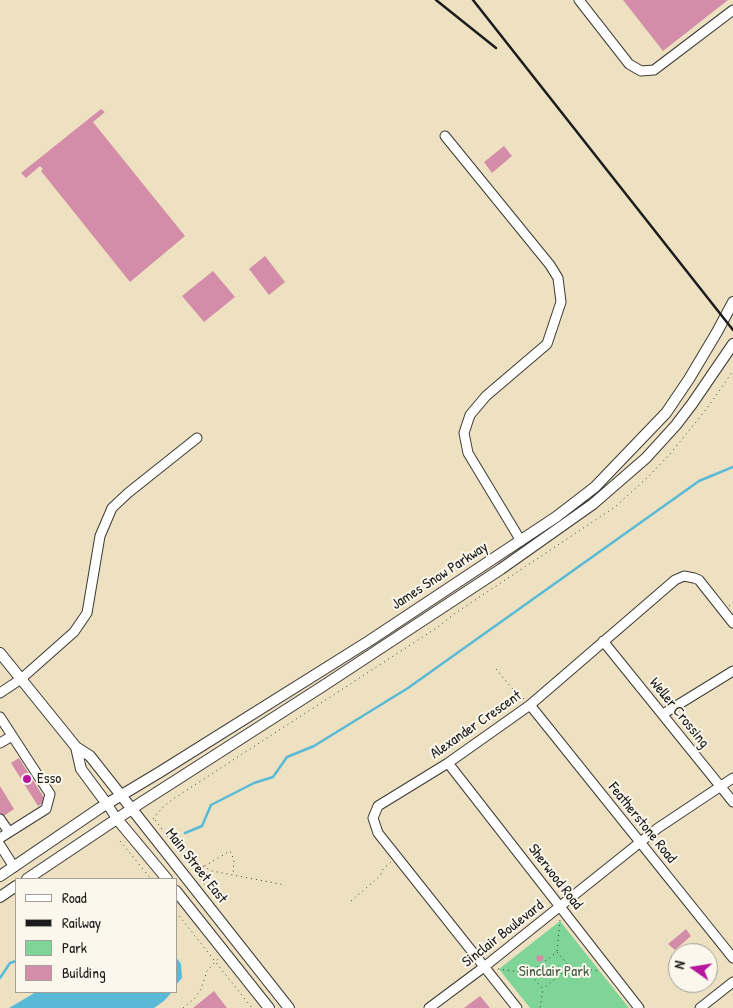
<!DOCTYPE html>
<style>
body{margin:0}
#map{position:relative;width:733px;height:1008px;overflow:hidden;background:#eee1c1;font-family:"Patrick Hand",sans-serif}
canvas{display:block}
.legend{position:absolute;left:15px;top:878px;width:162px;height:115px;box-sizing:border-box;background:#fbf7ec;border:1px solid #a29f99;margin:0;padding:6px 9px;list-style:none;font-size:15px;color:#1c1c1c}
.legend li{display:flex;align-items:center;gap:10px;height:25px}
.legend b{width:25px;border:1px solid #a29f99}
.north{position:absolute;left:668px;top:943px;width:50px;height:50px;box-sizing:border-box;background:#fbf7ec;border:1px solid #a29f99;border-radius:50%;rotate:283deg;font-size:14px;font-weight:700;line-height:20px;text-align:center;color:#1c1c1c}
.north::after{content:'';display:block;margin:auto;width:18px;height:22px;background:#b5179e;clip-path:polygon(50% 0,100% 100%,50% 72%,0 100%)}
</style>
<div id="map">
<canvas width="733" height="1008"></canvas>
<ul class="legend">
<li><b style="height:6px;background:#fff"></b>Road</li>
<li><b style="height:6px;background:#1c1c1c"></b>Railway</li>
<li><b style="height:14px;background:#7fd498"></b>Park</li>
<li><b style="height:14px;background:#d38da9"></b>Building</li>
</ul>
<div class="north">N</div>
</div>
<script>
const g = document.querySelector('canvas').getContext('2d');
g.lineJoin = 'round';
function fillPath(path, color) {
  g.fillStyle = color;
  g.fill(path, 'evenodd');
}
function poly(rows) {
  const path = new Path2D();
  for (const r of rows) {
    path.moveTo(r[0], r[1]);
    for (let i = 2; i < r.length; i += 2) path.lineTo(r[i], r[i + 1]);
  }
  return path;
}
function trace(path, color, width, dash) {
  g.strokeStyle = color;
  g.lineWidth = width;
  g.lineCap = dash ? 'butt' : 'round';
  g.setLineDash(dash || []);
  g.stroke(path);
}
function write(font, color, halo, rows, align = 'center') {
  g.font = font + ' "Patrick Hand",sans-serif';
  g.lineWidth = 4;
  g.setLineDash([]);
  g.textBaseline = 'middle';
  g.strokeStyle = halo;
  g.fillStyle = color;
  for (const [text, x, y, turn = 0] of rows) {
    g.save();
    g.translate(x, y);
    g.rotate((+turn || 0) * Math.PI / 180);
    g.textAlign = isNaN(turn) ? turn : align;
    if (halo) g.strokeText(text, 0, 0);
    g.fillText(text, 0, 0);
    g.restore();
  }
}
fillPath(poly([
 [560,921,629,1008,530,1008,499,969]
]), '#7fd498');
fillPath(poly([
 [176,957,181,964,182,978,176,985],
 [36,992,172,992,164,1001,154,1008,9,1008]
]), '#59bad7');
trace(poly([
 [185,833,202,826,211,805,254,783,273,777,287,757,314,746,408,688,699,481,733,467],
 [0,978,10,963,16,961]
]), '#59bad7', 2.5);
fillPath(poly([
 [623,0,728,0,663,51],
 [101,109,105,112,93,122,185,236,130,282,41,171,43,169,40,166,26,178,21,173],
 [504,146,512,156,492,173,484,162],
 [265,256,285,282,269,295,249,269],
 [213,271,235,297,204,322,182,296],
 [19,758,46,801,38,806,11,763],
 [0,786,14,809,1,818,0,816],
 [686,929,691,936,675,950,668,944],
 [539,955,543,956,543,960,540,962,537,961,536,957],
 [214,991,227,1008,193,1008],
 [480,996,490,1008,464,1008]
]), '#d38da9');
const minor = poly([
 [579,0,629,64,641,71,654,70,733,10],
 [445,136,550,265,558,278,561,302,547,344,486,396,470,415,464,433,468,453,521,541],
 [603,641,733,802],
 [0,693,21,679,74,632,87,613,100,536,112,508,128,493,197,438],
 [530,705,733,958],
 [663,714,733,671],
 [0,717,50,794,46,809,0,838],
 [0,743,12,736],
 [448,763,639,1008],
 [107,804,117,819],
 [0,819,9,832],
 [0,845,14,867],
 [429,1008,484,967,658,828,733,778],
 [517,1008,378,833,373,818,378,806,448,763,530,705,675,580,684,576,694,578,699,580,733,623],
 [700,1008,733,982]
]);
const major = poly([
 [0,653,76,747,90,756,289,1008],
 [76,747,81,769,107,804],
 [117,819,167,879],
 [0,876,100,808,160,772,369,641,556,517,595,487,666,413,689,379,717,332,733,302],
 [27,879,142,802,323,686,501,569,593,504,646,458,676,425,692,404,733,344],
 [176,891,269,1008],
 [0,897,16,886]
]);
trace(minor, '#3c3a35', 11);
trace(major, '#3c3a35', 12);
trace(poly([
 [729,606,733,603],
 [496,669,517,694,524,699],
 [153,819,162,808,173,799,438,627,454,614,615,507,649,476,670,454,708,407,733,371],
 [155,820,210,892],
 [120,841,151,879],
 [203,866,212,871,285,885],
 [196,871,230,851,234,860,233,874],
 [351,901,380,876,383,869,391,862],
 [176,912,252,1008],
 [557,951,560,920],
 [571,967,599,971],
 [498,969,529,973,543,989,540,1008],
 [529,973,557,952,570,967,543,989],
 [183,1008,195,998,201,989,207,971,215,962,218,959]
]), '#3c3a35', 1, [1, 4]);
trace(minor, '#fff', 9);
trace(major, '#fff', 10);
trace(poly([
 [436,0,496,48],
 [473,0,733,330]
]), '#1c1c1c', 2.5);
for (const [x, y, r, color] of [
 [27,779,5,"#b5179e"]
]) {
  const dot = new Path2D();
  dot.arc(x, y, r, 0, 2 * Math.PI);
  g.fillStyle = color;
  g.fill(dot);
  trace(dot, '#fbf7ec', 2);
}
write('15px', '#1c1c1c', '#fbf7ec', [
 ["James Snow Parkway",440,576,-33],
 ["Weller Crossing",679,713,51],
 ["Alexander Crescent",476,725,-35],
 ["Featherstone Road",642,823,51],
 ["Main Street East",196,866,52],
 ["Sherwood Road",555,877,52],
 ["Sinclair Boulevard",503,934,-38]
]);
write('15px', '#1c1c1c', '#fbf7ec', [
 ["Esso",37,779]
], 'left');
write('15px', '#3f5c47', '#fbf7ec', [
 ["Sinclair Park",554,972]
]);
</script>
